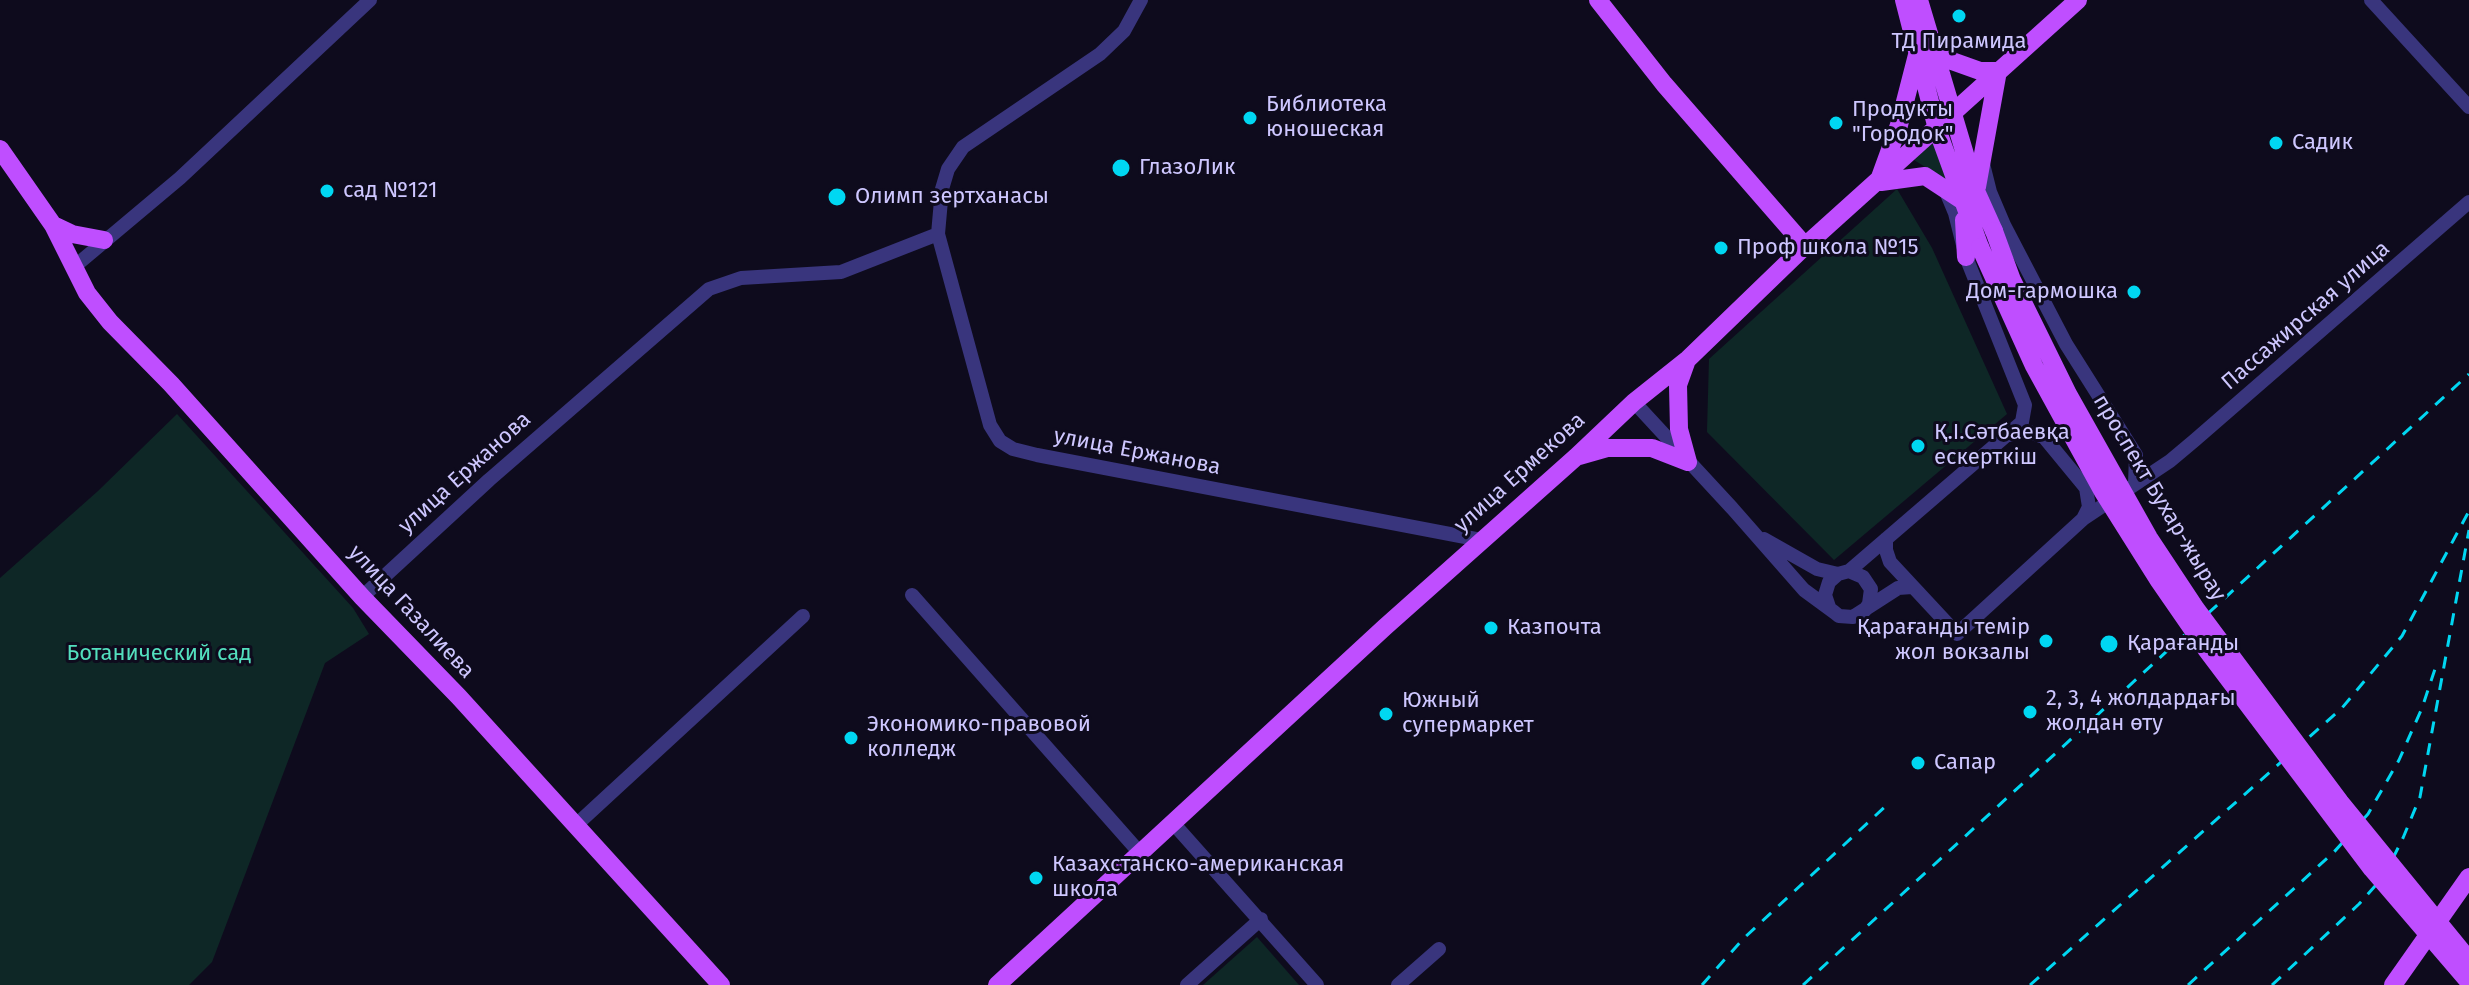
<!DOCTYPE html>
<meta charset="utf-8">
<style>
body{margin:0}
canvas{display:block;background:#0e0b1d}
</style>
<canvas width="2469" height="985"></canvas>
<script>
const g = document.querySelector('canvas').getContext('2d');
g.lineJoin = 'round';
function fillPath(path, color) {
  g.fillStyle = color;
  g.fill(path, 'evenodd');
}
function poly(rows) {
  const path = new Path2D();
  for (const r of rows) {
    path.moveTo(r[0], r[1]);
    for (let i = 2; i < r.length; i += 2) path.lineTo(r[i], r[i + 1]);
  }
  return path;
}
function trace(path, color, width, dash) {
  g.strokeStyle = color;
  g.lineWidth = width;
  g.lineCap = dash ? 'butt' : 'round';
  g.setLineDash(dash || []);
  g.stroke(path);
}
function write(font, color, halo, rows, align = 'center') {
  g.font = font + ' "Fira Sans",sans-serif';
  g.lineWidth = 6;
  g.setLineDash([]);
  g.textBaseline = 'middle';
  g.strokeStyle = halo;
  g.fillStyle = color;
  for (const [text, x, y, turn = 0] of rows) {
    g.save();
    g.translate(x, y);
    g.rotate((+turn || 0) * Math.PI / 180);
    g.textAlign = isNaN(turn) ? turn : align;
    if (halo) g.strokeText(text, 0, 0);
    g.fillText(text, 0, 0);
    g.restore();
  }
}
fillPath(poly([
 [1934,141,1948,181,1914,160],
 [1897,189,1932,248,2007,414,1834,560,1707,432,1709,359],
 [177,414,353,608,369,634,325,663,212,962,189,985,0,985,0,578,98,491],
 [1257,937,1299,985,1203,985]
]), '#0e2726');
trace(poly([
 [1141,0,1124,31,1100,54,963,147,948,169,942,189,938,234,990,425,1000,441,1013,449,1037,455,1481,540],
 [2371,0,2469,107],
 [1983,164,1990,192,2004,225,2066,344,2136,455,2135,484],
 [74,267,180,178,370,0],
 [1634,402,1732,508,1804,590,1834,612,1839,616,1853,617,1898,588,1912,587],
 [2009,435,2026,431,2044,437,2086,488,2089,507,2083,519],
 [1764,539,1817,569,1838,574],
 [1886,539,1886,550,1890,562,1957,634,2083,519,2170,461,2195,440,2469,202],
 [1849,571,2022,422,2025,405,1966,257,1955,213,1945,189],
 [912,595,1140,853],
 [362,597,489,480,709,289,741,278,841,272,938,234],
 [1829,607,1825,595,1829,582,1838,574,1849,571,1863,577,1871,589,1869,604,1865,610],
 [1173,823,1317,985],
 [575,826,803,616],
 [1187,985,1261,919],
 [1398,985,1439,949]
]), '#39357d', 14);
trace(poly([
 [1598,0,1664,84,1805,246],
 [1904,0,1937,129,1980,247],
 [1919,0,1976,191,1994,231],
 [1933,45,1952,61,1980,71,1998,71],
 [0,149,53,225,87,293,110,322,171,384,362,597,459,697,721,985],
 [1879,180,1899,125,1917,55],
 [1881,182,1925,176,1963,201],
 [1977,187,1998,71],
 [1964,220,1966,257],
 [53,225,72,234,104,240],
 [1687,360,1678,385,1679,429,1688,462],
 [1579,456,1607,448,1652,448,1688,462],
 [997,985,1385,627,1576,457,1634,402,1688,359,1805,246,2078,0],
 [2393,985,2469,877]
]), '#bf4eff', 18);
trace(poly([
 [1702,985,1743,939,1890,802],
 [1803,985,2469,374],
 [2030,985,2342,708,2402,636,2469,511],
 [2188,985,2334,852,2368,814,2399,760,2422,708,2436,666],
 [2272,985,2359,904,2384,876,2403,838,2420,797,2469,530]
]), '#00d7f2', 3, [12, 10]);
trace(poly([
 [1994,231,2012,280,2068,394,2149,538,2196,609,2340,802,2469,960],
 [1980,247,2034,366,2103,492,2159,581,2206,649,2372,869,2469,982]
]), '#bf4eff', 18);
for (const [x, y, r, color] of [
 [1959,16,8,"#00d7f2"],
 [1250,118,8,"#00d7f2"],
 [1836,123,8,"#00d7f2"],
 [2276,143,8,"#00d7f2"],
 [1121,168,10,"#00d7f2"],
 [327,191,8,"#00d7f2"],
 [837,197,10,"#00d7f2"],
 [1721,248,8,"#00d7f2"],
 [2134,292,8,"#00d7f2"],
 [1918,446,8,"#00d7f2"],
 [1491,628,8,"#00d7f2"],
 [2046,641,8,"#00d7f2"],
 [2109,644,10,"#00d7f2"],
 [2030,712,8,"#00d7f2"],
 [1386,714,8,"#00d7f2"],
 [851,738,8,"#00d7f2"],
 [1918,763,8,"#00d7f2"],
 [1036,878,8,"#00d7f2"]
]) {
  const dot = new Path2D();
  dot.arc(x, y, r, 0, 2 * Math.PI);
  g.fillStyle = color;
  g.fill(dot);
  trace(dot, '#0e0b1d', 3);
}
write('22px', '#cec7ff', '#0e0b1d', [
 ["ТД Пирамида",1959,42,"center"],
 ["Библиотека",1266,105],
 ["юношеская",1266,130],
 ["Продукты",1852,110],
 ["\"Городок\"",1852,135],
 ["Садик",2292,143],
 ["ГлазоЛик",1139,168],
 ["сад №121",343,191],
 ["Олимп зертханасы",855,197],
 ["Проф школа №15",1737,248],
 ["Дом-гармошка",2118,292,"right"],
 ["Қ.І.Сәтбаевқа",1934,433],
 ["ескерткіш",1934,458],
 ["Казпочта",1507,628],
 ["Қарағанды темір",2030,628,"right"],
 ["жол вокзалы",2030,653,"right"],
 ["Қарағанды",2127,644],
 ["2, 3, 4 жолдардағы",2046,699],
 ["жолдан өту",2046,724],
 ["Южный",1402,701],
 ["супермаркет",1402,726],
 ["Экономико-правовой",867,725],
 ["колледж",867,750],
 ["Сапар",1934,763],
 ["Казахстанско-американская",1052,865],
 ["школа",1052,890]
], 'left');
write('22px', '#cec7ff', '#0e0b1d', [
 ["Пассажирская улица",2306,316,-41],
 ["улица Ержанова",1137,452,11],
 ["улица Ержанова",465,473,-42],
 ["улица Ермекова",1520,473,-42],
 ["проспект Бухар-жырау",2159,498,59],
 ["улица Газалиева",411,612,47]
]);
write('22px', '#53dfbe', '#0e0b1d', [
 ["Ботанический сад",159,654]
]);
</script>
